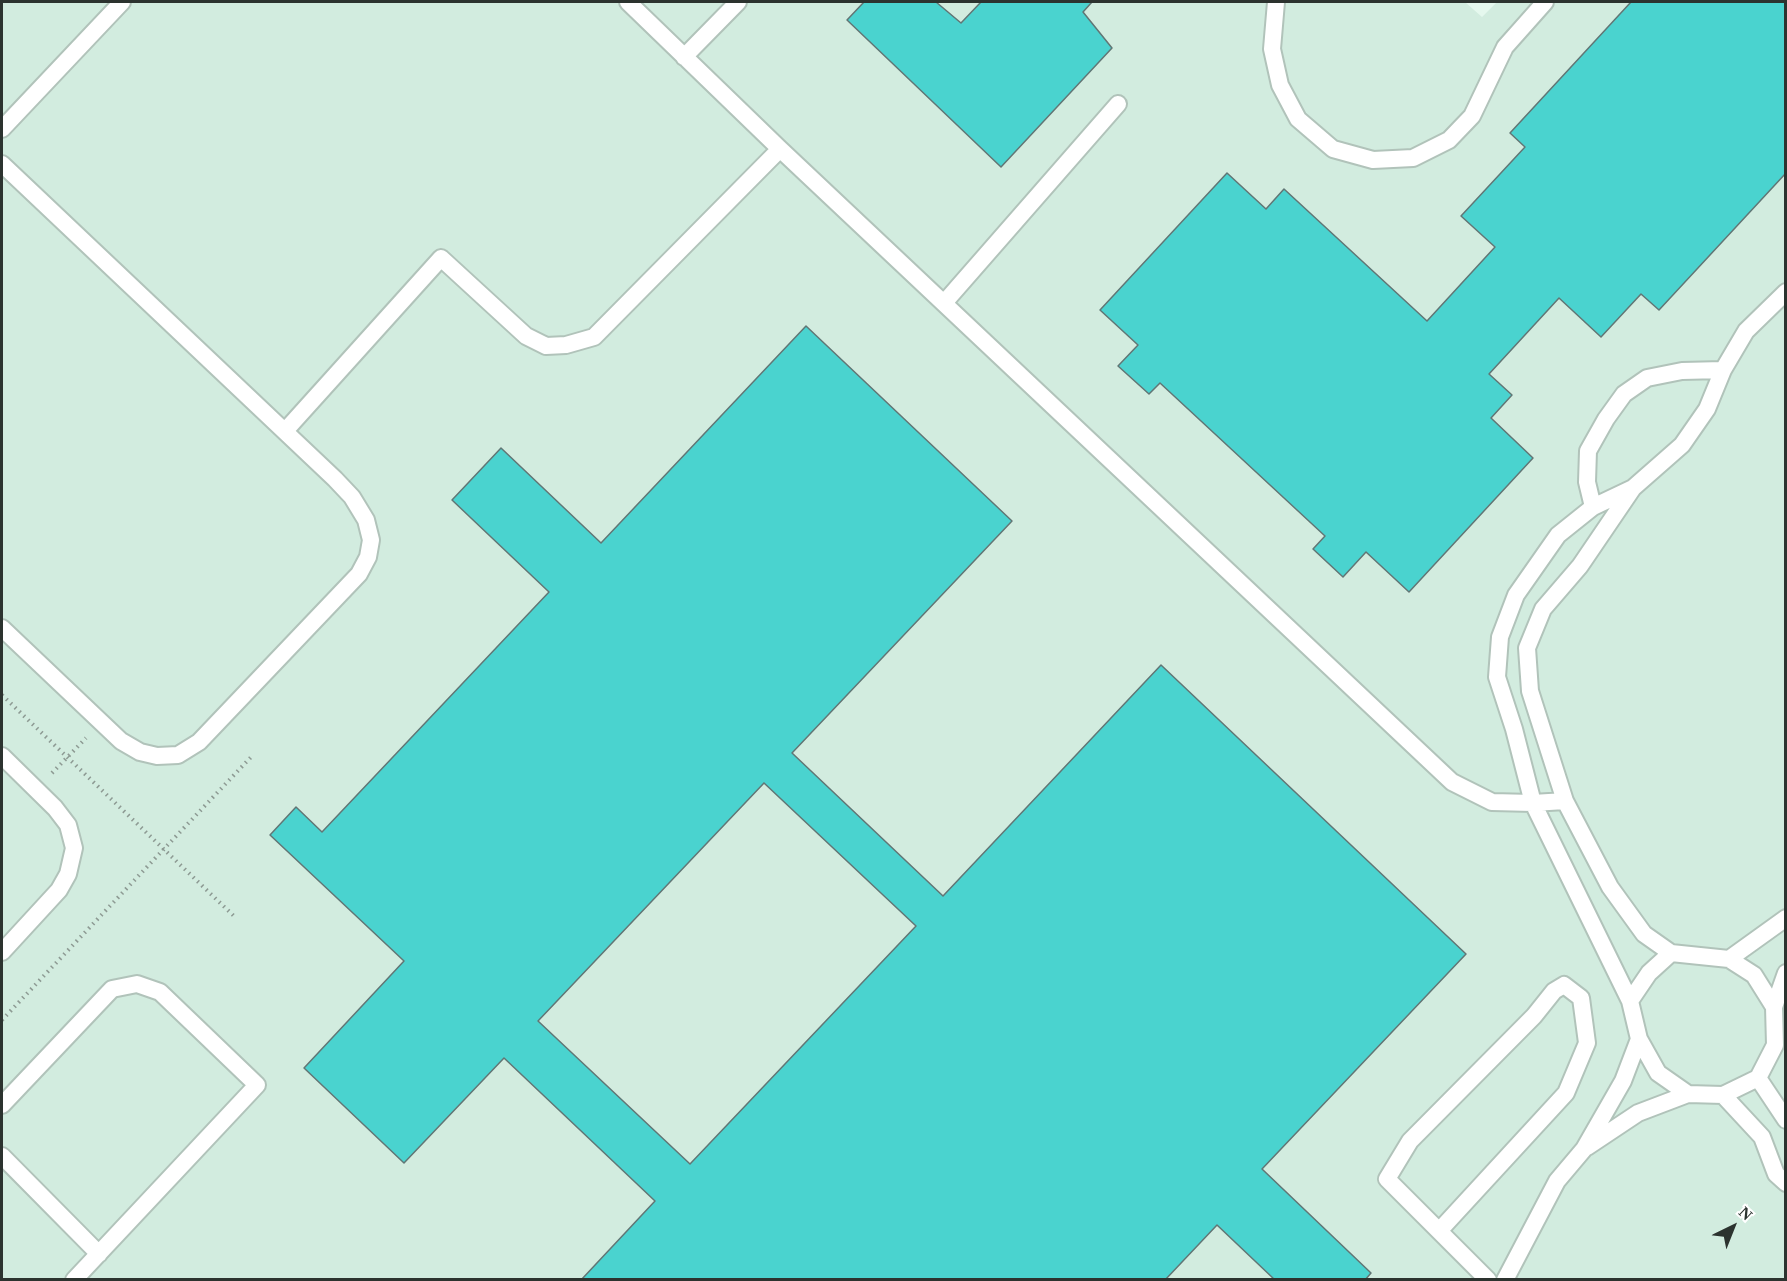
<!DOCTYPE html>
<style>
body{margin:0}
#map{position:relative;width:1787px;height:1281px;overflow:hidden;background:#e5f8ee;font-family:Georgia,serif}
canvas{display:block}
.frame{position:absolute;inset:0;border:3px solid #2c332f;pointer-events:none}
.north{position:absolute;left:1703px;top:1197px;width:60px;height:60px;-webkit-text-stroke:4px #fff;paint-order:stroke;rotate:43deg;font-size:16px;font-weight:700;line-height:24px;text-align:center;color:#2c332f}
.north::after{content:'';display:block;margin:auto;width:21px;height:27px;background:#2c332f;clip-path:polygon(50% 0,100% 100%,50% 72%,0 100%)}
</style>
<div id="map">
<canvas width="1787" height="1281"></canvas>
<div class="frame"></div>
<div class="north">N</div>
</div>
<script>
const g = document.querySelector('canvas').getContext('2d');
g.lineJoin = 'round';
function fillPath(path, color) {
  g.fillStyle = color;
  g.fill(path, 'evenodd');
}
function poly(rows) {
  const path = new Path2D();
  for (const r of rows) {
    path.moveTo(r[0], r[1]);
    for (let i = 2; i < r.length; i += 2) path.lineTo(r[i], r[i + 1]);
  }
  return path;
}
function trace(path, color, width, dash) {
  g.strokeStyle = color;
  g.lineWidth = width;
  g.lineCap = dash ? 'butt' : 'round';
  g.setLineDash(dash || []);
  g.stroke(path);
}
fillPath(poly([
 [2,2,1465,2,1482,17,1497,2,1785,2,1785,1279,2,1280]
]), '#d2ecdf');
const building = poly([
 [864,2,936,2,961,23,981,2,1092,2,1083,12,1112,48,1001,167,847,20,864,2],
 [1631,2,1786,2,1786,173,1659,310,1641,294,1601,337,1559,298,1489,374,1512,395,1491,418,1533,458,1409,592,1366,552,1343,577,1313,549,1325,536,1160,383,1149,394,1118,366,1138,345,1100,310,1227,173,1266,209,1284,189,1427,321,1495,247,1461,216,1525,147,1510,133,1631,2],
 [806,326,1012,521,792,753,943,896,1161,665,1466,954,1262,1169,1371,1273,1365,1280,1275,1280,1217,1225,1165,1280,581,1280,655,1201,504,1058,404,1163,304,1068,404,961,270,835,296,807,322,832,549,592,452,500,501,448,601,543,806,326],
 [764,783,916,926,690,1164,538,1021,764,783]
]);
fillPath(building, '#4ad3cf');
trace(building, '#617675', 1.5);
const service = poly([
 [628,2,780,149,1452,782,1492,802,1533,803,1565,801],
 [1276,2,1272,49,1280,85,1298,119,1333,149,1373,160,1413,158,1449,140,1472,116,1505,47,1545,2],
 [684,57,738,2],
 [2,129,122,2],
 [2,164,335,479,352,497,366,520,371,540,368,557,359,574,199,742,178,755,157,756,140,752,121,741,2,628],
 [944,303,1118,104],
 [285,431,441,258,526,336,546,346,566,345,594,337,780,149],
 [1593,507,1587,482,1588,451,1606,419,1624,394,1647,378,1682,371,1723,370],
 [2,756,55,808,68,825,74,848,68,874,59,890,2,952],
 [1671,953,1644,934,1610,887,1565,801,1530,691,1527,648,1543,609,1580,566,1633,488,1682,445,1707,409,1723,370,1746,331,1786,292],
 [1671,953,1729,959,1754,975,1774,1007,1775,1045,1758,1078,1723,1095,1688,1094,1658,1073,1639,1039,1630,1001,1649,973,1671,953],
 [1729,959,1786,918],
 [1630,1001,1533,803,1514,729,1497,677,1500,637,1516,595,1558,535,1593,507,1633,488],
 [1774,1007,1786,973],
 [1758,1078,1786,1120],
 [1723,1095,1762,1137,1776,1174,1786,1183],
 [2,1105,112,989,137,984,160,992,257,1085,74,1280],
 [1587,1147,1638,1113,1688,1094],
 [2,1156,99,1254],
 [1439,1231,1566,1093,1587,1043,1581,998,1564,985,1554,991,1534,1016,1410,1141,1387,1179,1488,1280],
 [1505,1280,1557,1181,1584,1149,1623,1081,1639,1039]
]);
trace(service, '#b1c3ba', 20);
trace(poly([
 [2,695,236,918],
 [52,773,86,738],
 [2,1020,252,756]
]), '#8d9a93', 4, [1.5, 4.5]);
trace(service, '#fff', 16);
</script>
